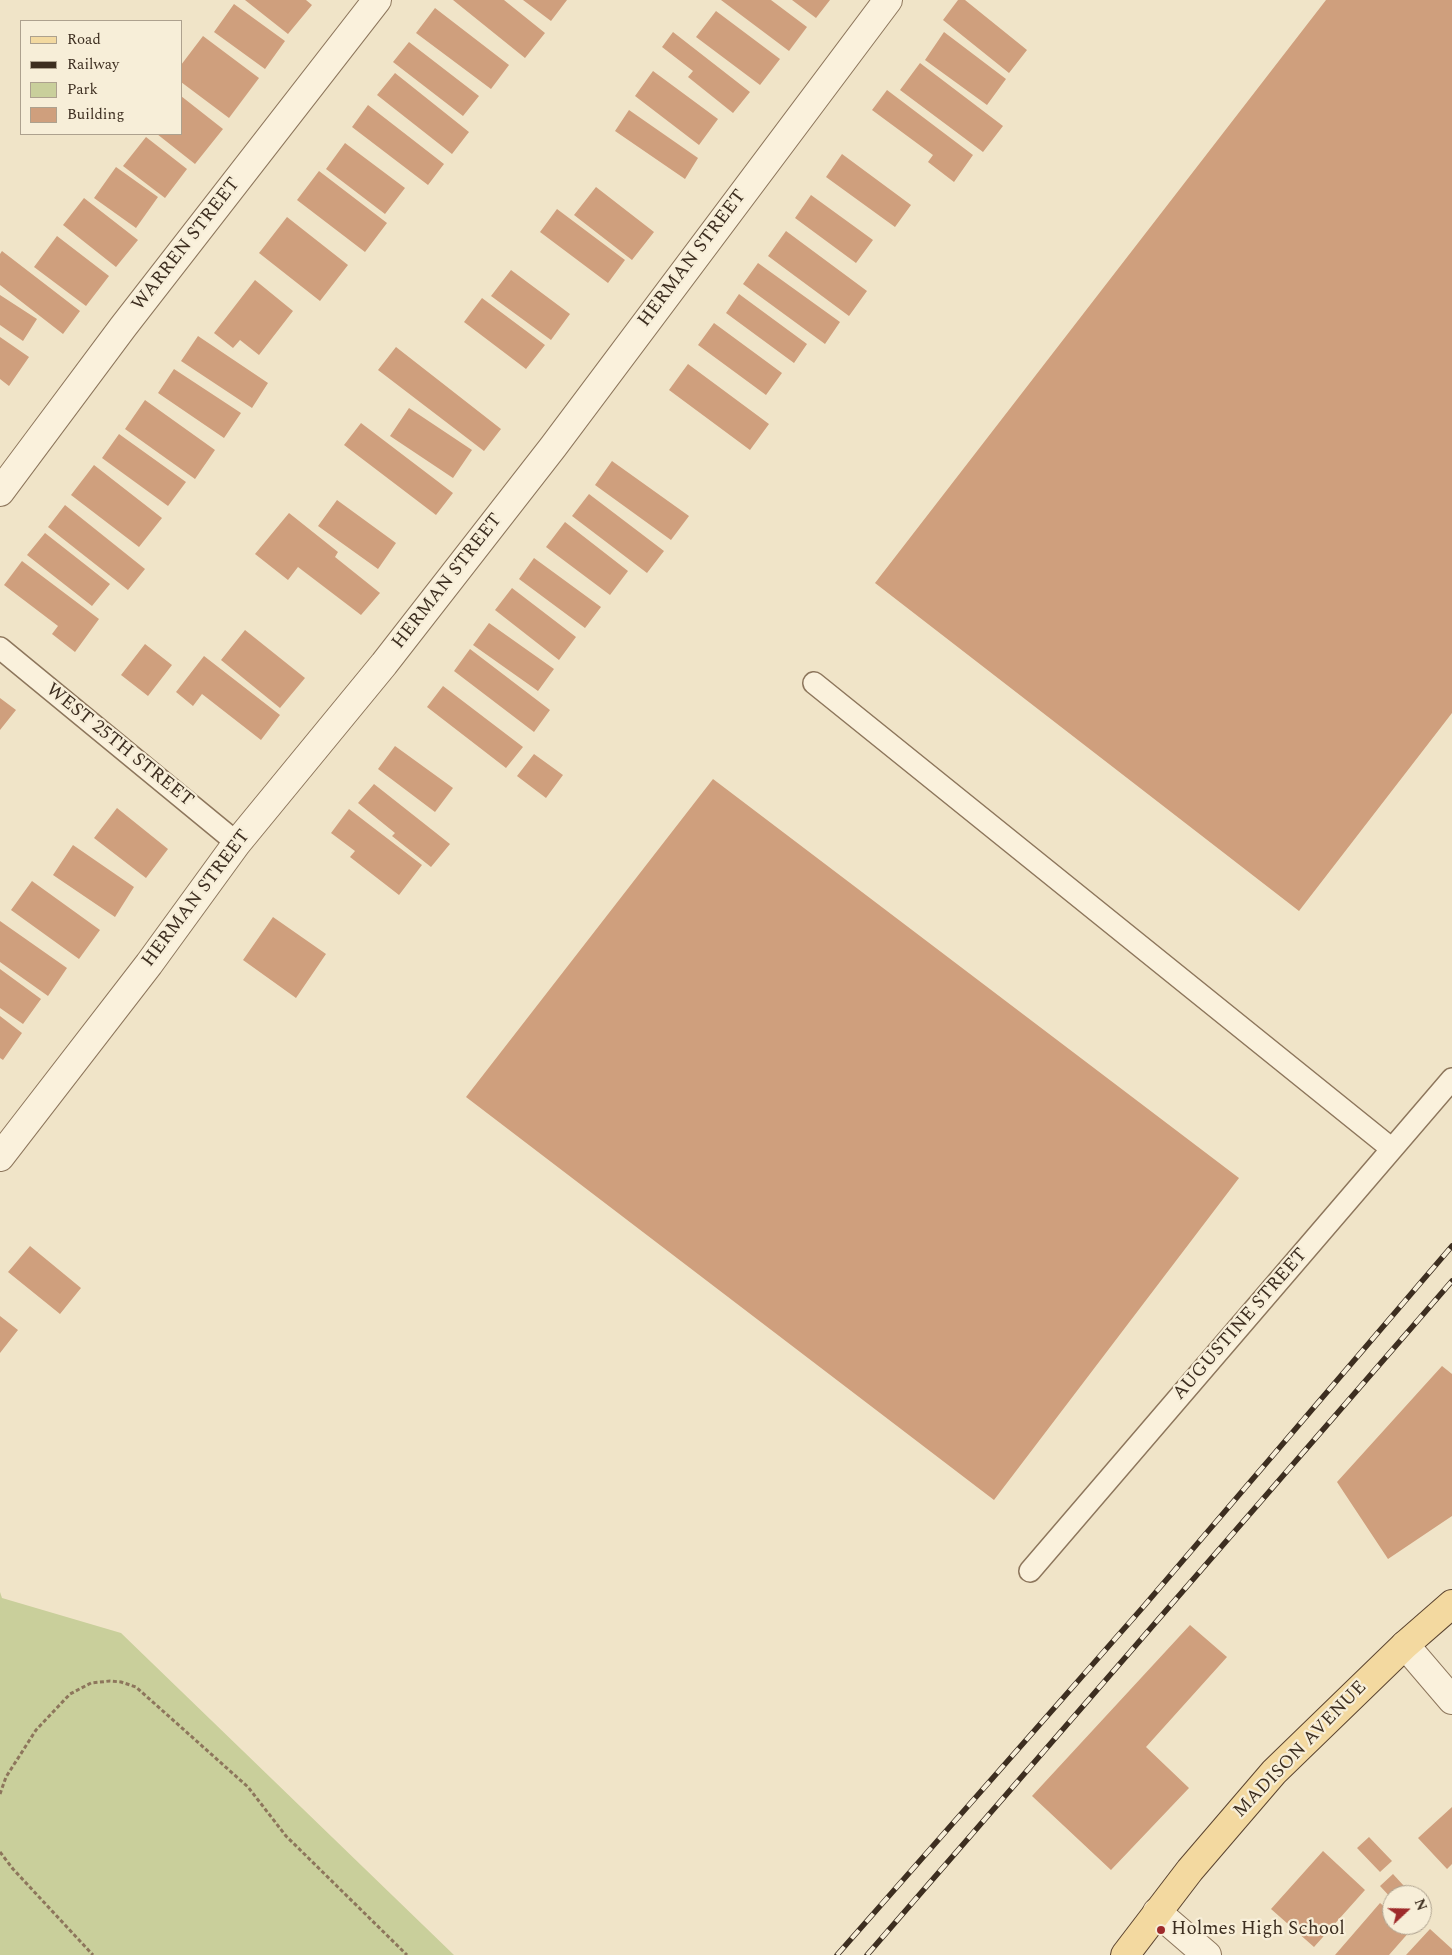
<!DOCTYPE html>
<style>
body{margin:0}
#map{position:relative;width:1452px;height:1955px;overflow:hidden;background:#f0e4c8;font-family:Spectral,serif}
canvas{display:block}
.legend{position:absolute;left:20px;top:20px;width:162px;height:115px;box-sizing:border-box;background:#f7eed8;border:1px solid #ada18e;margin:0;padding:6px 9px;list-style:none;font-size:15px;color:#3d2e20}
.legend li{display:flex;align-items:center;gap:10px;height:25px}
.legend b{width:25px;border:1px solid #ada18e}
.north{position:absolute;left:1382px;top:1885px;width:50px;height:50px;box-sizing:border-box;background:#f7eed8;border:1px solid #ada18e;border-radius:50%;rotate:69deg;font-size:14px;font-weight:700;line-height:20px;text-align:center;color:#3d2e20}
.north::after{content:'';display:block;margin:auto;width:18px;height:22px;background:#9e2a2b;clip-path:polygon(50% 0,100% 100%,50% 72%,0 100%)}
</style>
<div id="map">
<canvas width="1452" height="1955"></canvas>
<ul class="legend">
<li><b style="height:6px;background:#f3d9a0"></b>Road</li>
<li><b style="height:6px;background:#3d2e20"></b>Railway</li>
<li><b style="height:14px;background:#c9cf9b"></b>Park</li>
<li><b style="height:14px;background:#cf9f7d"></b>Building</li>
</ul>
<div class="north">N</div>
</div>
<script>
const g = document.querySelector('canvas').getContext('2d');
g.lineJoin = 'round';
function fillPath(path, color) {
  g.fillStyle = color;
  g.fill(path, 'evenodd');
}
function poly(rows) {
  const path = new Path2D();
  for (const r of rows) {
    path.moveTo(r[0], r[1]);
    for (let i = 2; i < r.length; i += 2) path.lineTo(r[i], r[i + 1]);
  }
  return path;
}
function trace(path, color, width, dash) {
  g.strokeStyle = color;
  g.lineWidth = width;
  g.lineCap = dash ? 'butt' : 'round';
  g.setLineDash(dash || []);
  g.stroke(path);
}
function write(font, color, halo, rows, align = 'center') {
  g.font = font + ' Spectral,serif';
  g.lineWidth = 4.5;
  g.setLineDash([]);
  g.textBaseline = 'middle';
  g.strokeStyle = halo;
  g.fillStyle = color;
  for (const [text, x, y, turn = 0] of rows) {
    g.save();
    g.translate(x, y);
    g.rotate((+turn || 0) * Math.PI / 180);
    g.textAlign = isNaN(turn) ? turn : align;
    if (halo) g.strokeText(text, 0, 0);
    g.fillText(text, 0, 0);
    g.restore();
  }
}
fillPath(poly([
 [0,1592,2,1598,121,1633,454,1955,0,1955]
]), '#c9cf9b');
fillPath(poly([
 [245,0,306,0,312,5,288,34],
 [453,0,504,0,545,33,525,58],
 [523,0,567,0,551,21],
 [721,0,771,0,807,27,789,51],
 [792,0,830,0,816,18],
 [958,0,965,0,1027,50,1009,73,943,20],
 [1326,0,1452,0,1452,713,1299,911,875,583],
 [234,4,285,41,265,69,214,32],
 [435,8,509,65,491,89,416,33],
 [716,11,780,59,760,85,696,37],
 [673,32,750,92,733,113,688,77,693,71,662,47],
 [944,32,1006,79,987,105,925,60],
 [203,36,259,78,229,118,181,82,181,65],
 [409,42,479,96,463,116,393,62],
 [920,63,1003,126,983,152,900,90],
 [653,71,718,119,699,145,635,96],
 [395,73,469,132,452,154,377,95],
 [887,90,973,155,954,182,928,162,933,155,872,110],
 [181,96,223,129,195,164,157,134,181,134],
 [368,105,444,164,428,185,352,127],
 [629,110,698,158,685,179,615,131],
 [146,137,187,169,165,198,123,166],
 [345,143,405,188,385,214,326,169],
 [842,154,911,205,895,227,826,177],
 [116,167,158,197,136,228,94,198],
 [319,171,387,223,365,252,297,200],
 [596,187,654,232,632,260,574,215],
 [811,195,873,240,856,263,795,218],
 [84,198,138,240,116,267,63,225],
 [557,209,625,260,608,283,540,232],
 [287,217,348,265,320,301,259,253],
 [786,231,867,291,849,316,768,256],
 [57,236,109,276,86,306,34,267],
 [2,251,80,311,63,334,0,285,0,254],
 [758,263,840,322,825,344,743,284],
 [511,270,570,314,551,340,491,296],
 [255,280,293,311,259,355,240,340,233,348,214,333],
 [739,294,807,344,794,363,726,313],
 [0,295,37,319,23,341,0,325],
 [482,298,545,345,526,369,464,322],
 [714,323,782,373,766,395,698,345],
 [198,336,268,383,252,408,181,361],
 [0,337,29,357,9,386,0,379],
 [396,347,501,429,484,451,378,370],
 [688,364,769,424,750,450,669,390],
 [174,369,241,413,224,438,158,393],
 [145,400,215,450,195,479,125,429],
 [409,408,472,450,453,478,390,436],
 [361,423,453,493,436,515,344,445],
 [119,434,186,482,168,506,102,458],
 [612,461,689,516,671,540,595,485],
 [94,465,162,518,139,547,71,495],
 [589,494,664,551,647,573,572,516],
 [337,500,396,543,378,569,318,526],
 [65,505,145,569,128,590,48,527],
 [289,513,338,552,335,557,380,593,361,615,298,567,288,580,255,554],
 [565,522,628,571,610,595,546,547],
 [45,533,110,584,92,606,27,555],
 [534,558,601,607,585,628,519,579],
 [22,561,99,619,75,652,52,634,58,626,4,585],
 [512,588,576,637,559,660,495,610],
 [489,623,554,669,538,691,473,645],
 [245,630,305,678,280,708,221,660],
 [145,644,172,665,148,696,121,675],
 [470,649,550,710,534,732,454,671],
 [204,656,280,715,261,740,202,694,193,706,176,692],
 [443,686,523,747,506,768,427,707],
 [0,698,16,710,0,730],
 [395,746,453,788,435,812,378,769],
 [534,754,563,775,546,798,517,776],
 [713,779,1239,1178,994,1500,466,1097],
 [374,784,450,844,431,867,392,836,395,833,358,803],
 [117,808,168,849,146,878,94,838],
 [349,809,422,865,399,895,350,857,355,851,331,833],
 [73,845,134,887,115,917,53,875],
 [32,881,100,930,79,959,11,910],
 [273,917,326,954,296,998,243,960],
 [0,921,67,968,48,996,0,962],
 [0,969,41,999,23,1024,0,1008],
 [0,1016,22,1033,3,1060,0,1058],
 [30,1246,81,1288,60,1314,8,1272],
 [0,1316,18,1330,0,1353],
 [1442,1366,1452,1374,1452,1516,1388,1559,1337,1482],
 [1190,1625,1227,1657,1146,1747,1189,1788,1111,1870,1032,1796],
 [1452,1807,1452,1864,1447,1869,1418,1838],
 [1369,1837,1392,1861,1380,1872,1357,1848],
 [1323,1851,1365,1890,1314,1947,1271,1909],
 [1393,1874,1404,1886,1394,1895,1392,1895,1392,1899,1380,1886],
 [1380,1903,1392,1913,1392,1925,1406,1925,1411,1930,1389,1955,1335,1955],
 [1430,1929,1452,1949,1452,1955,1406,1955]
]), '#cf9f7d');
const service = poly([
 [0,648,237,843],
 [814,683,1392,1149],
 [1030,1571,1452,1079]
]);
const minor = poly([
 [0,492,123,327,377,0],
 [0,1157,149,964,237,843,384,664,553,447,888,0],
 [1405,1645,1452,1700],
 [1157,1912,1207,1955]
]);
const primary = poly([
 [1125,1955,1190,1870,1274,1772,1405,1645,1452,1604]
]);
trace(service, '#8d765c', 24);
trace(minor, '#8d765c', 30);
trace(primary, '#5b4430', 30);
trace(poly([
 [0,1794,6,1777,36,1730,70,1694,91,1683,110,1681,121,1682,136,1687,248,1787,286,1836,407,1955],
 [0,1852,13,1869,93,1955]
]), '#8d765c', 3, [4, 2.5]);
trace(service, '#faf1dc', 21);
trace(minor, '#faf1dc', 28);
trace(primary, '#f3d9a0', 28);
const rail = poly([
 [837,1955,1144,1606,1452,1246],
 [867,1955,1452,1281]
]);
trace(rail, '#3d2e20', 5.5);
trace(rail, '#f7eed8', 4, [11]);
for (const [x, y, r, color] of [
 [1161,1930,5,"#9e2a2b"]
]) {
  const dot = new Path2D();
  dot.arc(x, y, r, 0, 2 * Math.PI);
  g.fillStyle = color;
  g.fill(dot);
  trace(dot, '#f7eed8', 2);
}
write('19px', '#3d2e20', '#f7eed8', [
 ["WARREN STREET",187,245,-52],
 ["HERMAN STREET",693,259,-53],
 ["HERMAN STREET",448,582,-52],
 ["WEST 25TH STREET",119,746,39],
 ["HERMAN STREET",197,899,-53],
 ["AUGUSTINE STREET",1241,1325,-49],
 ["MADISON AVENUE",1301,1750,-46]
]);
write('19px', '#3d2e20', '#f7eed8', [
 ["Holmes High School",1171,1930]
], 'left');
</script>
